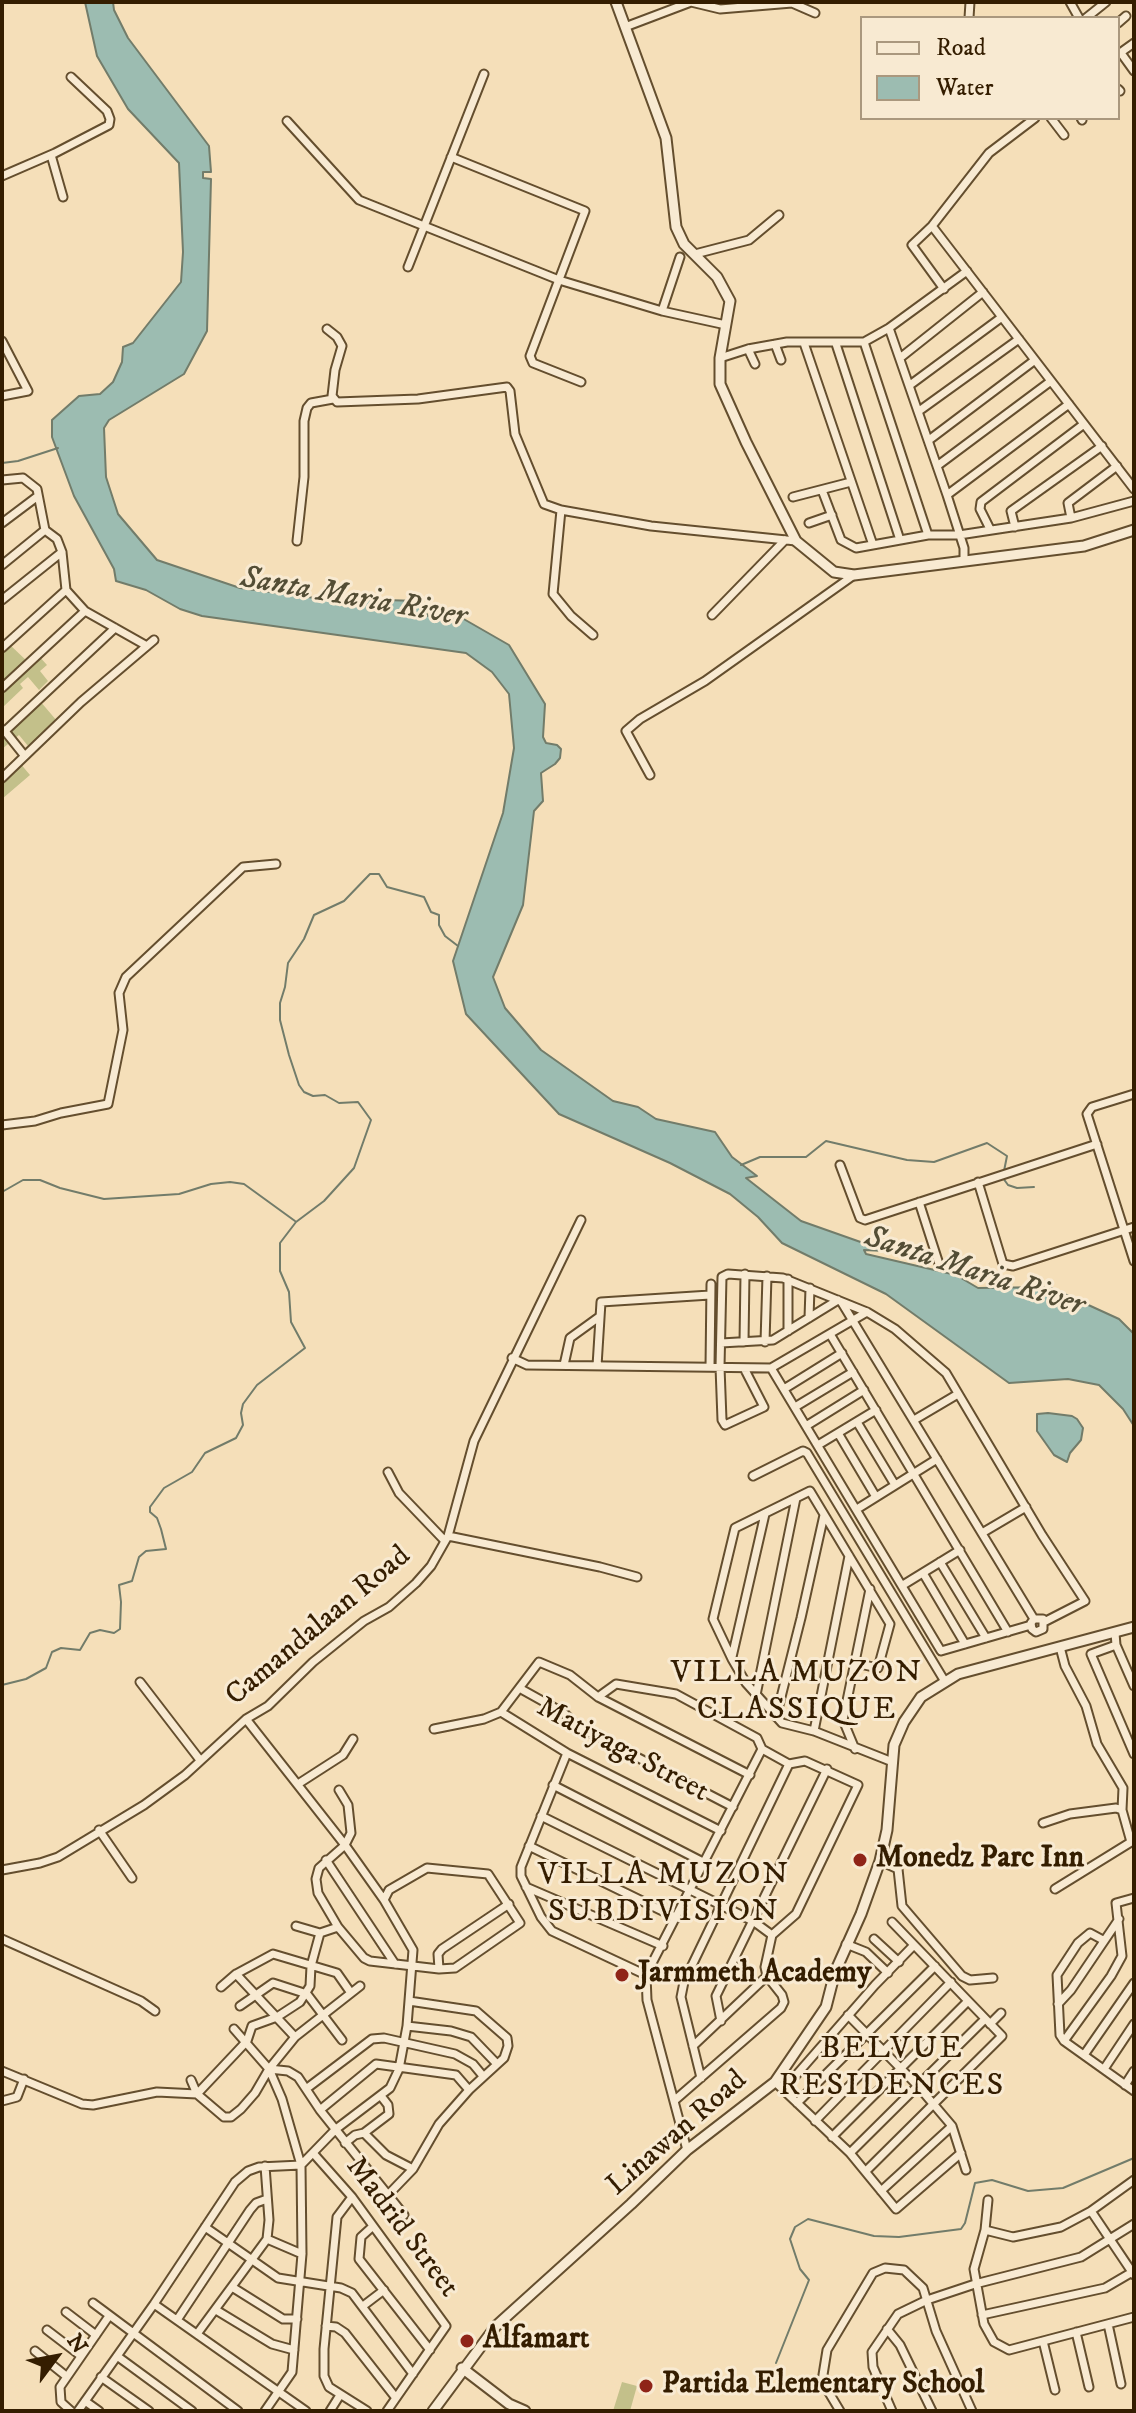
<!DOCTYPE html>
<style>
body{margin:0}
#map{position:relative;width:1136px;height:2413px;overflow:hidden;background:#f5dfb9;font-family:"IM FELL DW Pica",serif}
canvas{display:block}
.frame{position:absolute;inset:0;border:4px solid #341d00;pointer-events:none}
.legend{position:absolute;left:860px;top:16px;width:260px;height:104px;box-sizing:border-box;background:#f8ead2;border:2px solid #aa987e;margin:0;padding:10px 14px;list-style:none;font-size:24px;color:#341d00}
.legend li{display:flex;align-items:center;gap:16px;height:40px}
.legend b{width:40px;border:2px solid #aa987e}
.north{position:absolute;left:16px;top:2317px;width:80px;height:80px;-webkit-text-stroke:6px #f8ead2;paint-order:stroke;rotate:58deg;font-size:22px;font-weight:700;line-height:32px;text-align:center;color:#341d00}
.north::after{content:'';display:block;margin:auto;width:28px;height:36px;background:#341d00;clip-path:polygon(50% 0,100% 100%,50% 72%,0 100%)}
</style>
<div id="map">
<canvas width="1136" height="2413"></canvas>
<div class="frame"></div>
<ul class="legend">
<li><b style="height:10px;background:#f8ead2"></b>Road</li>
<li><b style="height:22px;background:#9cbcb1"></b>Water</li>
</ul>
<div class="north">N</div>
</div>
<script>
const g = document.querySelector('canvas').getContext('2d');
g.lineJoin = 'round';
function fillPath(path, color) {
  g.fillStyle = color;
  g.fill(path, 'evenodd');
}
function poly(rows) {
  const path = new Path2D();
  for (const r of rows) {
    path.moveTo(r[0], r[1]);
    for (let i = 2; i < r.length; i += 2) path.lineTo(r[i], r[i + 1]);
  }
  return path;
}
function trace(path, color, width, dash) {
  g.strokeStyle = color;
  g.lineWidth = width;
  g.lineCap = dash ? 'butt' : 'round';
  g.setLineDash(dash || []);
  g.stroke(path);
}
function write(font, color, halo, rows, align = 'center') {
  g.font = font + ' "IM FELL DW Pica",serif';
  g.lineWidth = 6;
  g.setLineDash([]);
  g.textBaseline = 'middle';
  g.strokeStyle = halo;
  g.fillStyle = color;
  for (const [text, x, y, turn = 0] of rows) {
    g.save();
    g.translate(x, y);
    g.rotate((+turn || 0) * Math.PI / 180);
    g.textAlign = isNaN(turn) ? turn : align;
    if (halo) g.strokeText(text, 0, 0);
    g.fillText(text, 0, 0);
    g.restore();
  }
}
fillPath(poly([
 [8,643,29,663,38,655,47,665,40,671,48,681,39,690,28,677,20,684,23,688,2,708,2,688,6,685,2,681,2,648],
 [40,701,57,721,28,746,19,735,2,749,2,731],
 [19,762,30,775,2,799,2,771,5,774],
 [622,2382,637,2386,630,2411,613,2411]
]), '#c3c08a');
const water = poly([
 [85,2,113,2,114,10,128,38,209,146,211,172,203,172,203,178,211,179,207,331,184,374,109,420,104,428,106,477,118,514,157,560,240,588,315,598,419,601,428,616,446,619,455,614,509,645,545,704,543,737,546,743,557,745,561,749,560,758,555,764,541,773,543,801,534,811,523,905,493,977,505,1008,541,1050,613,1101,638,1107,656,1119,715,1132,732,1157,757,1176,746,1178,801,1221,886,1251,864,1250,866,1254,956,1275,978,1288,1049,1287,1119,1319,1134,1334,1134,1426,1123,1409,1099,1385,1068,1379,1009,1383,886,1294,782,1243,758,1217,730,1194,670,1163,559,1114,466,1014,453,961,503,813,514,748,509,694,492,672,466,653,202,616,180,609,146,590,116,581,114,569,74,496,52,437,52,420,79,396,100,394,113,382,122,362,123,347,133,343,181,282,183,252,179,163,128,109,97,56,85,2],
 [1048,1413,1072,1416,1077,1419,1083,1428,1081,1440,1070,1453,1067,1462,1054,1455,1037,1431,1037,1414,1048,1413]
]);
fillPath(water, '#9cbcb1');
trace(water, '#727c6a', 2);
trace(poly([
 [2,463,18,461,58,448],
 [741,1165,760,1157,806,1157,826,1141,907,1160,934,1162,987,1143,1007,1156,1004,1171],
 [1003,1178,1008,1185,1017,1188,1034,1187],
 [2,1192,23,1180,40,1180,60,1188,104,1199,179,1194,211,1184,230,1182,244,1184,295,1221],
 [2,1685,26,1679,46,1668,52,1652,61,1648,80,1650,90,1633,100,1630,114,1633,120,1629,121,1602,119,1585,132,1581,139,1557,146,1551,166,1549,161,1529,157,1518,150,1512,150,1507,164,1488,192,1472,205,1453,236,1438,243,1425,241,1413,243,1404,257,1385,305,1348,291,1322,289,1292,280,1271,280,1243,296,1222,324,1201,354,1168,371,1120,358,1102,339,1103,325,1095,313,1096,304,1092,299,1085,289,1055,280,1020,280,1003,285,987,288,963,304,939,314,915,344,901,370,874,379,874,387,887,424,897,431,912,439,915,439,925,445,936,458,946],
 [776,2363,809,2280,800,2269,790,2239,795,2227,808,2219,874,2236,899,2237,961,2229,965,2223,975,2183,992,2180,1028,2191,1063,2188,1134,2158]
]), '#727c6a', 2);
const minor = poly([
 [1070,2,1079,18],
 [969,18,970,2],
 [1086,18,1106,2],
 [1118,23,1126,16],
 [625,27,691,2,720,9,792,3,815,13],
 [1120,53,1134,43],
 [1121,53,1134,71],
 [1118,89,1120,91],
 [1051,118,1064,135],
 [1081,118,1082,120],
 [287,121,359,200,559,280,662,311,726,325],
 [51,155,63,197],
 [451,157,585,211,530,356,533,363,581,382],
 [2,176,55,153,109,125,110,119,107,111,71,77],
 [932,226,1134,489],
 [695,254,749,240,779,215],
 [408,267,484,74],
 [944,289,912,245,932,226,989,153,1035,118],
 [662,311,680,257],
 [889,328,947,495,964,548,964,561],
 [327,329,337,337,342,346,335,370,332,396,337,402,418,399,507,387,510,391,515,434,544,504,561,510,651,526,796,541],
 [2,341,28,391,2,396],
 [864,342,928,535],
 [804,343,873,545],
 [775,344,781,360],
 [836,344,900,540],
 [748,349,755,364],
 [720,358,748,349,787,342,864,342,889,328,967,271],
 [900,358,983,292],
 [910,385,1002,317],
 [919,411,1019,339],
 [929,440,1035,360],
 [937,466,1051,381],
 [2,480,23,478,37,489,45,530,57,539,62,552,66,590,85,611,147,646],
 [822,490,841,540,856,548,928,535,959,535,1071,518,1134,501],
 [947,495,1069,404],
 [793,497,851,482],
 [561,510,553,594,571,616,593,635],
 [1071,518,1068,503,1117,466],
 [2,523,38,496],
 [809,523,832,515],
 [1015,527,1011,511,1102,446],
 [990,529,980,509,981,502,1084,424],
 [297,541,304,477,304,421,307,408,311,403,333,399],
 [2,565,45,530],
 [2,600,62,552],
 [712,615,785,540],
 [2,648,66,590],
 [2,688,85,611],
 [4,730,24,755],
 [5,731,115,628],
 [650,775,626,731,640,719,705,681,854,575],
 [2,778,81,702,154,640],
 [1134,1094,1092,1107,1087,1114,1134,1261],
 [2,1125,35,1121,61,1113,108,1104,123,1030,119,993,126,977,243,867,276,864],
 [840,1165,860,1218,865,1220,1097,1144],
 [978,1182,1003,1264,1013,1266,1134,1227],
 [919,1202,939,1264],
 [842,1303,1034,1619,1031,1623,1032,1629,1036,1632,1043,1629,1043,1619,1034,1619],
 [809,1318,810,1288],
 [788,1331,788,1279],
 [830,1334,1008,1632],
 [744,1342,745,1274],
 [765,1342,767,1276],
 [721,1343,773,1340,838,1300],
 [512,1358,527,1365,771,1368,867,1312],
 [564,1365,570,1338,599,1317],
 [597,1366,601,1302,710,1295],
 [710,1367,711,1284],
 [744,1368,764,1407,725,1425,722,1420,720,1367,722,1277,728,1274,783,1278,867,1312,895,1329,946,1373,1042,1535,1085,1601,1044,1622],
 [771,1368,941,1651,1031,1625],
 [784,1389,842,1353],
 [795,1407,853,1372],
 [914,1420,958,1394],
 [857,1422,895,1485],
 [806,1426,864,1390],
 [838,1433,876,1497],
 [818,1445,876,1410],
 [388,1472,399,1493,445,1541],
 [753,1476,803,1451,807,1453,944,1680],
 [857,1509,937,1459],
 [982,1533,1026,1507],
 [448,1536,600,1567,637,1577],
 [940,1562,986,1638],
 [923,1573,965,1644],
 [903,1585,960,1550],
 [1115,1633,1116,1645,1134,1686],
 [1116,1645,1091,1654,1134,1754],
 [1060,1647,1065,1666,1086,1706,1097,1744,1123,1788,1122,1810],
 [732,1657,765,1514],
 [855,1663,878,1668,890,1624,810,1491,735,1528,713,1619,732,1659,746,1683,782,1723,814,1731,890,1761],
 [140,1682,200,1760],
 [521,1689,564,1713,577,1726,733,1807],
 [756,1695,796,1498],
 [598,1697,616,1684,676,1694,757,1738,762,1749,789,1764,805,1761,858,1785,796,1914,772,1935,765,1967,767,1976,782,1995,784,2002,781,2008,675,2100],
 [501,1712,567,1753,721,1831],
 [776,1717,801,1618,824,1515],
 [434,1729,484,1719,501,1712,539,1662,570,1675,598,1697,750,1775],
 [814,1731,849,1556],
 [855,1749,843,1720,870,1589],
 [567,1753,521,1867,521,1876,541,1917,552,1931,646,1975],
 [298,1784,343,1755,353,1739],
 [553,1785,705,1863],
 [339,1790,348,1805,351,1833,345,1845,319,1868,316,1879,318,1893,338,1927,364,1958,370,1961,439,1969,455,1968,520,1923,488,1874,427,1868,389,1890,384,1900],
 [541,1816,753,1921,772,1935],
 [1043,1823,1070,1814,1116,1808,1122,1810,1131,1842,1055,1889],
 [99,1830,132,1878],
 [529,1846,677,1918],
 [326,1860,395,1964],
 [880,1861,898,1869,902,1906,962,1976,970,1980,993,1978],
 [2,1870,40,1863,58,1857,144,1805,185,1775,246,1719,268,1706,313,1662,364,1621,389,1607,416,1583,431,1566,448,1536,474,1441,581,1220],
 [526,1887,663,1946],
 [296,1926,320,1933],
 [2,1939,141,2001,155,2011],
 [874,1939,899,1962],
 [1103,1940,1090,1933,1078,1943,1057,1975,1060,2035,1064,2041,1134,2091],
 [846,1944,866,1952,888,1973],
 [439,1969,438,1954,442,1949,509,1904],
 [236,1974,295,2037],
 [221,1987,236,1974,273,1954,337,1973,351,1993],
 [1058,2004,1071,1990,1119,1919],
 [240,2006,273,1983,307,1994,342,2040],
 [848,2015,918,2086,952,2126,966,2170],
 [721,2021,716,1996,827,1769],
 [990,2024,1001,2013],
 [407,2026,451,2031,471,2037,497,2064],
 [234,2029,269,2069,282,2099,301,2165,302,2254,292,2372,265,2411],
 [1064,2041,1111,1976,1122,1956,1116,1903,1134,1898],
 [693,2046,767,1976],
 [1084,2055,1134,1983],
 [269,2069,295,2037,360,1986],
 [1104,2069,1134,2024],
 [2,2071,82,2104,93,2105,157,2092,197,2094,247,2041,252,2026,277,2017,300,2002,310,1986,311,1966,320,1933,338,1927],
 [701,2078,681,1997,684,1982,789,1764],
 [191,2080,197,2094,224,2117,231,2117,241,2109,255,2093,269,2069,288,2071,298,2077,320,2110,404,2215],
 [775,2082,850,2153,896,2209,961,2153],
 [1125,2085,1134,2071],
 [306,2089,372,2039,384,2038,455,2054,473,2064,483,2076],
 [784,2089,875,1985,914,1945],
 [2,2101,17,2097,24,2079],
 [797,2103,935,1966],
 [320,2110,376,2064,456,2075,469,2090],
 [815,2121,951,1982],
 [364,2133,389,2114,388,2105,381,2096],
 [832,2137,968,2001],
 [345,2143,355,2135,364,2133,386,2155,413,2169],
 [687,2150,647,2000,646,1975,762,1749],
 [313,2153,352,2197,446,2326,387,2411],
 [850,2153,985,2019],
 [867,2170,1002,2036,892,1922],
 [881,2191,952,2126],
 [387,2196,413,2169,439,2124,469,2090,504,2058,508,2046,507,2038,476,2011,409,2001],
 [352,2197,337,2217,324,2349,324,2376,329,2387,367,2411],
 [988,2200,985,2230,974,2269,984,2324,994,2342,1009,2350,1134,2317],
 [1091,2211,1134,2275],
 [205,2227,278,2278,341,2288,352,2293,413,2374],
 [372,2227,361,2237,359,2259,430,2350],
 [985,2230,1013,2237,1061,2227,1091,2211,1134,2180],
 [267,2239,302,2254],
 [232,2287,283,2319,297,2319],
 [93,2303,238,2411],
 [154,2304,306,2411],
 [363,2306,384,2290],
 [216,2310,272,2344,294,2350],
 [66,2312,96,2335],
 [982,2315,1105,2288,1134,2271],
 [177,2320,250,2210,256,2203,267,2199],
 [1108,2324,1121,2384],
 [326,2326,336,2327,345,2333,396,2398],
 [887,2329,900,2345,932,2411],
 [47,2330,81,2356],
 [1076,2332,1089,2387],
 [197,2334,267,2239,269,2220,265,2166],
 [1043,2341,1055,2390],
 [35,2351,66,2376],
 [117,2356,192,2411],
 [101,2377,149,2411],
 [85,2401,99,2411],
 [71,2411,61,2402,60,2387,109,2316],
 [78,2411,154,2304,235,2182,248,2171,259,2167,301,2165,336,2129,390,2088,399,2069,407,2026,413,1950,384,1900,345,1845,246,1719],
 [330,2411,340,2395],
 [840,2411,822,2381,827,2350,873,2273,885,2268,904,2270,923,2288,936,2331,972,2411],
 [892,2411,873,2367,872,2352,898,2314,927,2300,975,2284,1081,2257,1134,2224]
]);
const tertiary = poly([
 [616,2,666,138,676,227,684,244,717,277,730,301,720,358,720,384,746,442,796,541,834,572,854,575,1084,546,1134,530],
 [462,2368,509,2404,525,2411],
 [433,2411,496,2326,631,2204,687,2150,775,2082,826,2007,835,1972,861,1914,880,1861,887,1830,894,1745,904,1722,921,1697,958,1674,1134,1627]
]);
trace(minor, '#644e2e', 11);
trace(tertiary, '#644e2e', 13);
trace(minor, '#f8ead2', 7);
trace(tertiary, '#f8ead2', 9);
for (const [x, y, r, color] of [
 [860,1860,8,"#8f2418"],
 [622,1975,8,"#8f2418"],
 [467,2341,8,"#8f2418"],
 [646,2386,8,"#8f2418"]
]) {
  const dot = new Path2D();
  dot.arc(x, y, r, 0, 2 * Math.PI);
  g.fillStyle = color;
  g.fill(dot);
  trace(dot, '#f8ead2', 3);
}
write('30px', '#341d00', '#f8ead2', [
 ["Camandalaan Road",319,1627,-40],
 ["Matiyaga Street",622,1751,28],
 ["Linawan Road",678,2134,-41],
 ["Madrid Street",401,2228,53]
]);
write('bold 30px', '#341d00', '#f8ead2', [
 ["Monedz Parc Inn",876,1860],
 ["Jarmmeth Academy",638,1975],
 ["Alfamart",483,2341],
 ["Partida Elementary School",662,2386]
], 'left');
write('italic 32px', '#534d35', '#f8ead2', [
 ["Santa Maria River",353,599,10],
 ["Santa Maria River",974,1273,18]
]);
g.letterSpacing = '2px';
write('32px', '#341d00', '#f8ead2', [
 ["VILLA MUZON",797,1674],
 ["CLASSIQUE",797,1711],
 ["VILLA MUZON",664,1876],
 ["SUBDIVISION",664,1913],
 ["BELVUE",892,2050],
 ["RESIDENCES",892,2087]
]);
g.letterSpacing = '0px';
</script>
